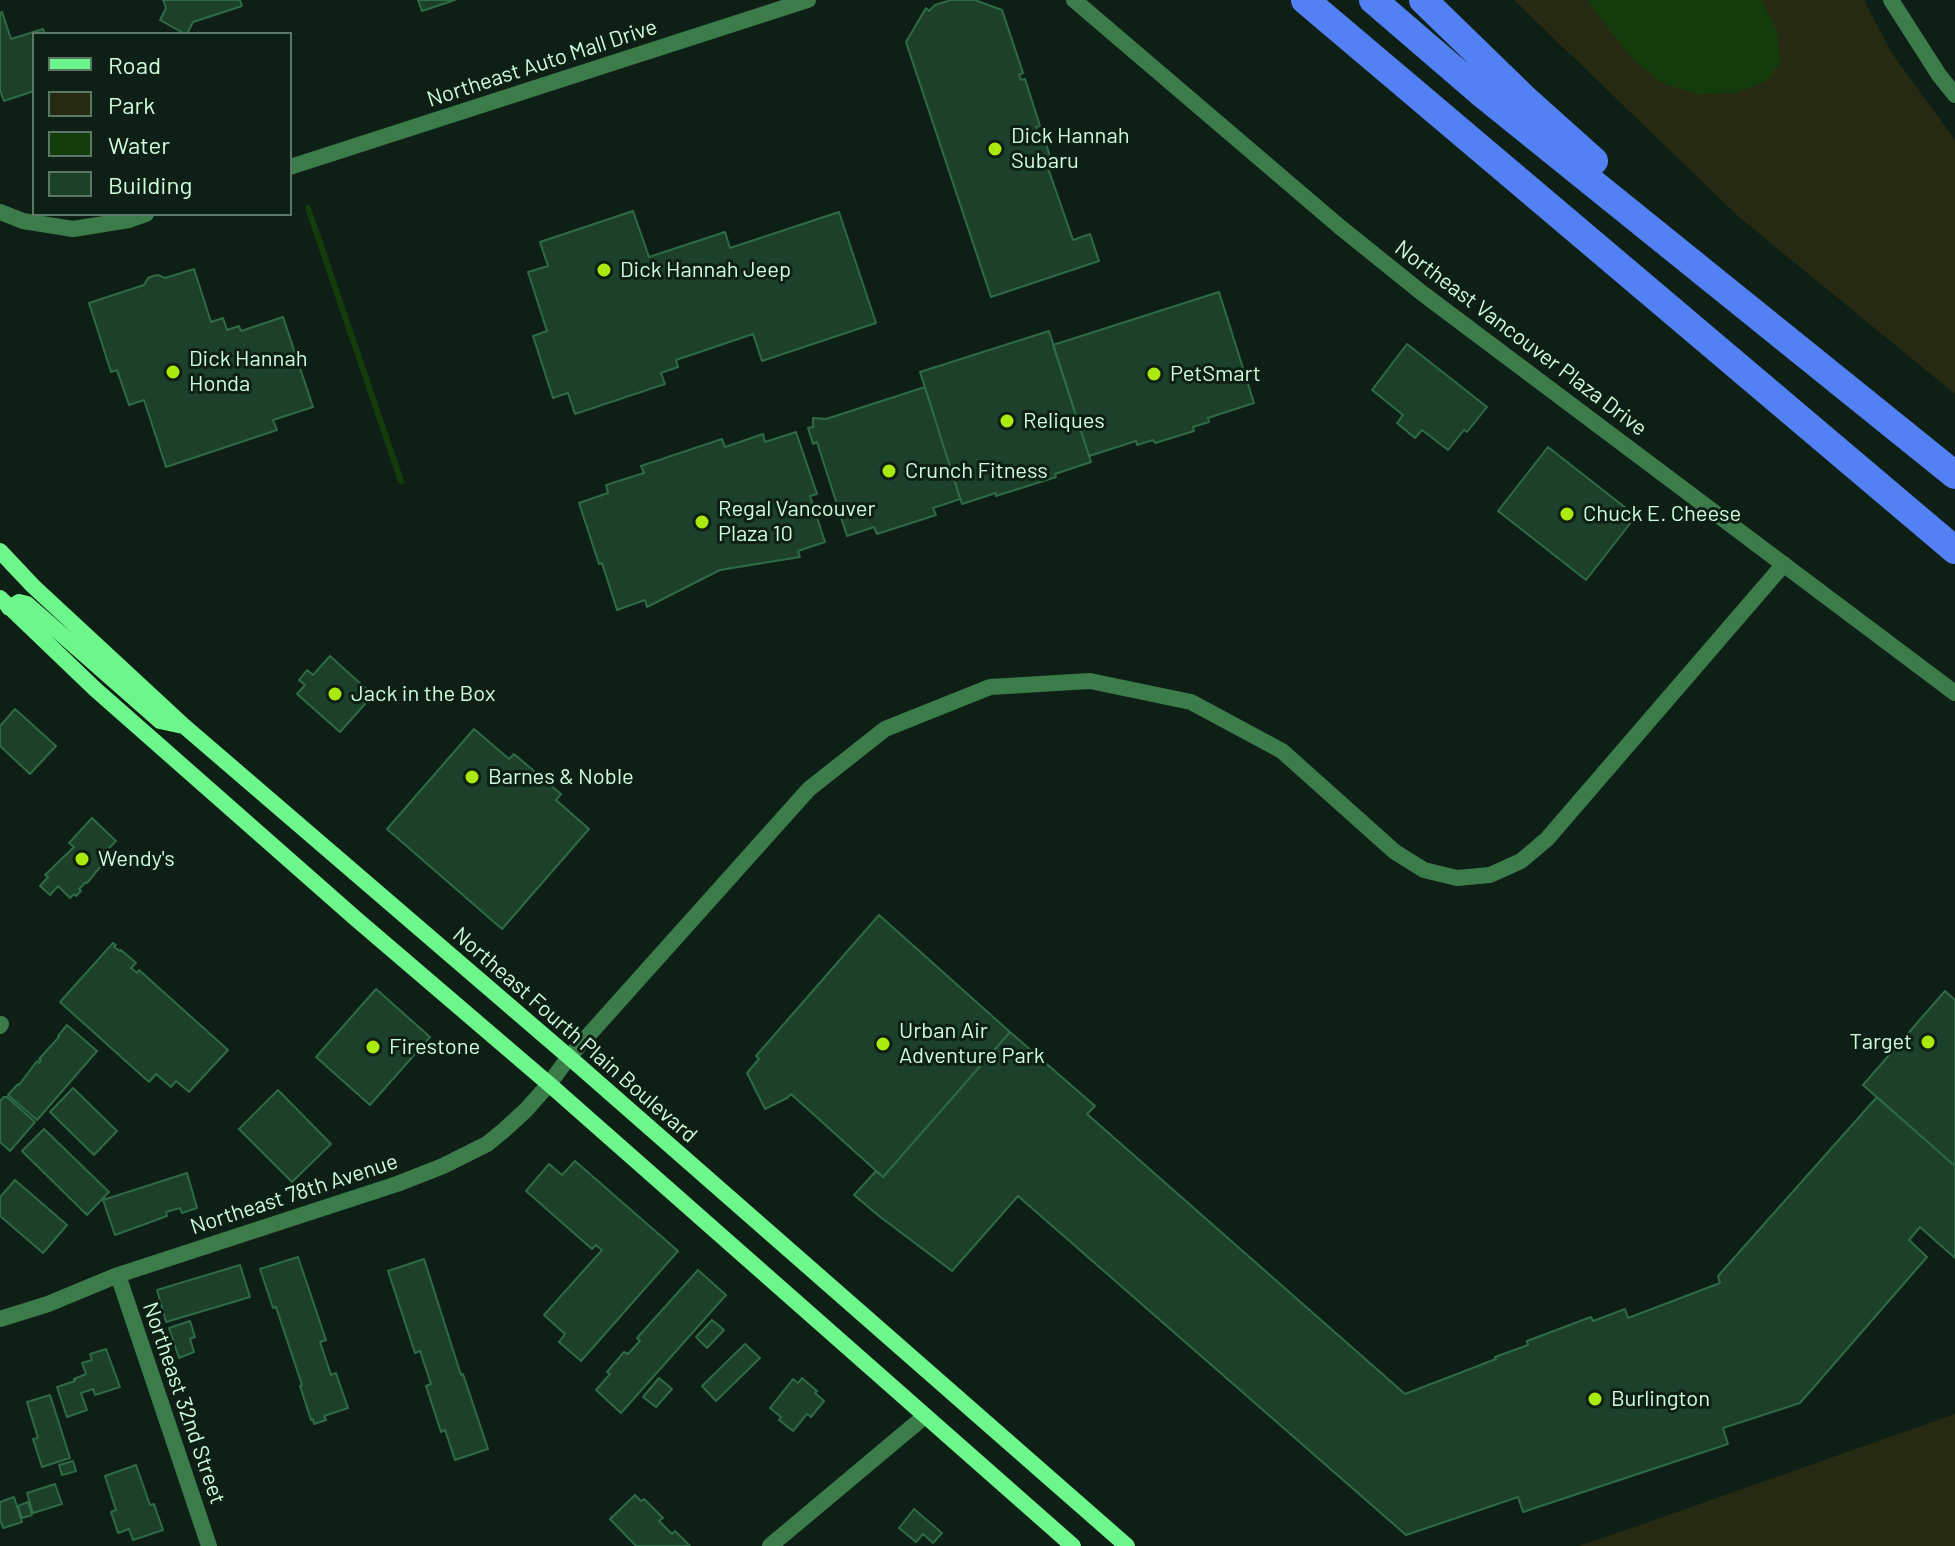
<!DOCTYPE html>
<style>
body{margin:0}
#map{position:relative;width:1955px;height:1546px;overflow:hidden;background:#0e2015;font-family:Barlow,sans-serif}
canvas{display:block}
.legend{position:absolute;left:32px;top:32px;width:260px;height:184px;box-sizing:border-box;background:#0e2015;border:2px solid #5c7865;margin:0;padding:10px 14px;list-style:none;font-size:24px;color:#d0fcde}
.legend li{display:flex;align-items:center;gap:16px;height:40px}
.legend b{width:40px;border:2px solid #5c7865}
</style>
<div id="map">
<canvas width="1955" height="1546"></canvas>
<ul class="legend">
<li><b style="height:10px;background:#6df68b"></b>Road</li>
<li><b style="height:22px;background:#262a12"></b>Park</li>
<li><b style="height:22px;background:#143b0c"></b>Water</li>
<li><b style="height:22px;background:#1c402a"></b>Building</li>
</ul>
</div>
<script>
const g = document.querySelector('canvas').getContext('2d');
g.lineJoin = 'round';
function fillPath(path, color) {
  g.fillStyle = color;
  g.fill(path, 'evenodd');
}
function poly(rows) {
  const path = new Path2D();
  for (const r of rows) {
    path.moveTo(r[0], r[1]);
    for (let i = 2; i < r.length; i += 2) path.lineTo(r[i], r[i + 1]);
  }
  return path;
}
function trace(path, color, width, dash) {
  g.strokeStyle = color;
  g.lineWidth = width;
  g.lineCap = dash ? 'butt' : 'round';
  g.setLineDash(dash || []);
  g.stroke(path);
}
function write(font, color, halo, rows, align = 'center') {
  g.font = font + ' Barlow,sans-serif';
  g.lineWidth = 6;
  g.setLineDash([]);
  g.textBaseline = 'middle';
  g.strokeStyle = halo;
  g.fillStyle = color;
  for (const [text, x, y, turn = 0] of rows) {
    g.save();
    g.translate(x, y);
    g.rotate((+turn || 0) * Math.PI / 180);
    g.textAlign = isNaN(turn) ? turn : align;
    if (halo) g.strokeText(text, 0, 0);
    g.fillText(text, 0, 0);
    g.restore();
  }
}
fillPath(poly([
 [1514,0,1864,0,1891,52,1955,140,1955,394,1739,217],
 [1955,1414,1955,1546,1579,1546,1640,1525]
]), '#262a12');
fillPath(poly([
 [1588,0,1761,0,1777,30,1780,62,1768,80,1736,93,1697,94,1664,84,1633,60,1595,11]
]), '#143b0c');
trace(poly([
 [308,208,401,481]
]), '#143b0c', 6);
const building = poly([
 [163,0,240,0,242,6,193,22,187,34,185,34,160,20,166,8,163,0],
 [418,0,455,0,422,11,418,0],
 [951,0,975,0,1002,10,1023,73,1019,75,1021,80,1025,79,1040,126,1036,127,1038,132,1042,131,1053,166,1048,168,1073,240,1090,234,1099,261,991,297,906,42,926,8,929,11,935,5,951,0],
 [2,12,11,39,43,29,45,34,34,34,34,91,4,101,0,90,0,13,2,12],
 [633,211,649,257,725,232,730,248,839,212,876,323,762,361,753,334,676,360,678,367,661,373,665,384,575,414,568,393,553,398,533,336,547,331,528,272,548,266,540,242,633,211],
 [194,269,211,322,223,318,227,330,239,326,241,331,283,317,313,407,273,420,277,430,166,467,144,400,129,405,117,370,111,372,89,303,144,285,148,278,153,276,158,275,165,278,194,269],
 [1219,292,1254,403,1208,418,1209,422,1193,427,1194,431,1155,443,1153,440,1137,445,1136,441,1089,456,1053,345,1219,292],
 [1049,331,1091,462,1055,474,1056,477,996,496,996,493,962,504,920,372,1049,331],
 [1407,344,1487,407,1467,432,1464,430,1448,450,1422,430,1415,438,1397,423,1403,415,1372,390,1407,344],
 [925,387,960,499,933,508,936,515,877,534,874,527,847,536,817,442,813,444,808,428,813,427,813,418,826,419,925,387],
 [796,432,817,494,810,496,825,542,798,551,800,557,720,570,647,607,645,600,617,610,602,563,599,564,579,503,608,493,606,485,644,473,641,466,722,439,725,447,763,434,765,442,796,432],
 [1548,447,1636,516,1586,580,1498,511,1548,447],
 [330,656,373,695,340,732,297,694,305,685,299,680,307,670,313,675,330,656],
 [15,709,56,746,30,774,0,746,0,726,15,709],
 [474,729,509,759,514,754,561,794,556,800,589,829,502,929,387,829,474,729],
 [92,818,116,841,100,857,105,861,87,883,86,882,79,889,81,891,76,896,74,894,70,898,58,886,50,895,40,886,48,877,45,875,74,847,69,843,92,818],
 [879,915,1010,1032,883,1177,791,1094,787,1098,765,1109,747,1073,759,1059,756,1056,879,915],
 [113,943,116,945,114,947,120,951,121,950,136,963,131,968,137,973,139,970,228,1050,189,1092,176,1081,171,1087,156,1074,149,1082,60,1002,113,943],
 [376,989,430,1037,370,1105,316,1057,376,989],
 [1945,991,1955,1000,1955,1166,1863,1085,1945,991],
 [67,1025,97,1051,37,1120,8,1095,18,1084,19,1085,37,1061,39,1063,41,1060,39,1059,59,1037,58,1036,67,1025],
 [1010,1032,1095,1106,1087,1114,1405,1394,1496,1359,1495,1357,1528,1345,1527,1341,1591,1317,1593,1321,1625,1309,1628,1318,1720,1283,1718,1276,1877,1097,1955,1166,1955,1258,1920,1227,1909,1240,1927,1257,1800,1403,1723,1428,1728,1444,1523,1512,1518,1497,1406,1535,1018,1196,952,1271,879,1216,854,1195,876,1171,883,1177,1010,1032],
 [73,1088,117,1131,94,1155,50,1112,73,1088],
 [278,1090,331,1144,292,1182,239,1129,278,1090],
 [4,1097,7,1097,35,1122,10,1151,0,1142,0,1101,4,1097],
 [44,1129,109,1192,87,1215,22,1151,44,1129],
 [575,1161,678,1251,581,1361,559,1342,565,1334,544,1315,602,1250,596,1245,592,1249,526,1191,549,1164,562,1175,575,1161],
 [187,1173,197,1208,182,1213,180,1208,166,1212,167,1216,115,1235,103,1200,187,1173],
 [15,1180,67,1225,43,1253,0,1216,0,1197,15,1180],
 [298,1257,326,1340,320,1342,331,1375,336,1373,348,1408,324,1416,326,1420,314,1424,313,1419,311,1420,300,1386,302,1385,276,1307,273,1308,260,1269,298,1257],
 [424,1259,461,1375,463,1374,488,1449,455,1460,445,1430,441,1432,426,1386,431,1384,420,1351,415,1353,388,1271,424,1259],
 [240,1265,250,1297,166,1322,157,1290,240,1265],
 [698,1270,726,1295,621,1413,596,1390,610,1374,607,1372,624,1352,628,1354,640,1341,637,1338,698,1270],
 [712,1320,724,1330,707,1348,696,1337,712,1320],
 [190,1321,195,1337,190,1339,194,1352,179,1358,169,1328,190,1321],
 [745,1344,760,1358,716,1401,702,1386,745,1344],
 [106,1349,120,1387,95,1395,93,1389,81,1393,87,1410,67,1417,57,1387,75,1381,74,1379,86,1374,82,1363,92,1360,90,1354,106,1349],
 [659,1378,672,1389,656,1407,643,1397,659,1378],
 [802,1378,817,1391,815,1393,824,1401,811,1417,807,1414,793,1431,779,1420,781,1417,770,1408,793,1379,798,1383,802,1378],
 [50,1395,70,1458,42,1467,33,1439,38,1438,27,1402,50,1395],
 [73,1461,76,1471,62,1475,59,1465,73,1461],
 [136,1465,150,1505,154,1504,163,1530,133,1540,129,1529,118,1533,111,1512,116,1510,105,1476,136,1465],
 [55,1484,62,1504,33,1513,27,1493,55,1484],
 [635,1495,641,1501,644,1499,663,1518,659,1521,672,1534,675,1531,690,1546,636,1546,610,1519,635,1495],
 [14,1497,22,1522,3,1528,0,1519,0,1502,14,1497],
 [28,1502,32,1515,22,1518,18,1506,28,1502],
 [914,1509,942,1533,933,1543,923,1534,916,1542,899,1528,914,1509]
]);
fillPath(building, '#1c402a');
trace(building, '#2f6a46', 2);
trace(poly([
 [0,1026,1,1024],
 [118,1275,209,1546],
 [0,1319,48,1304,118,1275,397,1184,443,1166,487,1144,503,1131,526,1110,549,1084],
 [770,1546,925,1416]
]), '#3c7c4b', 16);
trace(poly([
 [1074,0,1340,227,1422,293,1955,693],
 [1891,0,1939,75,1955,95],
 [290,167,808,0],
 [0,212,23,221,73,229,129,220,146,214],
 [549,1084,569,1057,809,789,885,729,990,687,1090,681,1191,702,1282,751,1395,852,1424,870,1457,878,1490,875,1521,861,1547,839,1784,564]
]), '#3c7c4b', 16);
trace(poly([
 [0,551,33,586,184,726,569,1057,1127,1546],
 [0,598,95,689,355,918,549,1084,1073,1546],
 [9,608,19,602,27,604,160,721,183,726]
]), '#6df68b', 16);
trace(poly([
 [1305,0,1955,550],
 [1373,0,1480,92,1955,475],
 [1423,0,1527,101,1594,161]
]), '#5381f4', 28);
for (const [x, y, r, color] of [
 [995,149,8,"#aaea0e"],
 [604,270,8,"#aaea0e"],
 [173,372,8,"#aaea0e"],
 [1154,374,8,"#aaea0e"],
 [1007,421,8,"#aaea0e"],
 [889,471,8,"#aaea0e"],
 [1567,514,8,"#aaea0e"],
 [702,522,8,"#aaea0e"],
 [335,694,8,"#aaea0e"],
 [472,777,8,"#aaea0e"],
 [82,859,8,"#aaea0e"],
 [1928,1042,8,"#aaea0e"],
 [883,1044,8,"#aaea0e"],
 [373,1047,8,"#aaea0e"],
 [1595,1399,8,"#aaea0e"]
]) {
  const dot = new Path2D();
  dot.arc(x, y, r, 0, 2 * Math.PI);
  g.fillStyle = color;
  g.fill(dot);
  trace(dot, '#0e2015', 3);
}
write('22px', '#d0fcde', '#0e2015', [
 ["Northeast Auto Mall Drive",542,63,-18],
 ["Northeast Vancouver Plaza Drive",1521,338,37],
 ["Northeast Fourth Plain Boulevard",575,1035,41],
 ["Northeast 78th Avenue",294,1194,-18],
 ["Northeast 32nd Street",184,1403,71]
]);
write('22px', '#d0fcde', '#0e2015', [
 ["Dick Hannah",1011,136],
 ["Subaru",1011,161],
 ["Dick Hannah Jeep",620,270],
 ["Dick Hannah",189,359],
 ["Honda",189,384],
 ["PetSmart",1170,374],
 ["Reliques",1023,421],
 ["Crunch Fitness",905,471],
 ["Regal Vancouver",718,509],
 ["Plaza 10",718,534],
 ["Chuck E. Cheese",1583,514],
 ["Jack in the Box",351,694],
 ["Barnes & Noble",488,777],
 ["Wendy's",98,859],
 ["Urban Air",899,1031],
 ["Adventure Park",899,1056],
 ["Target",1912,1042,"right"],
 ["Firestone",389,1047],
 ["Burlington",1611,1399]
], 'left');
</script>
